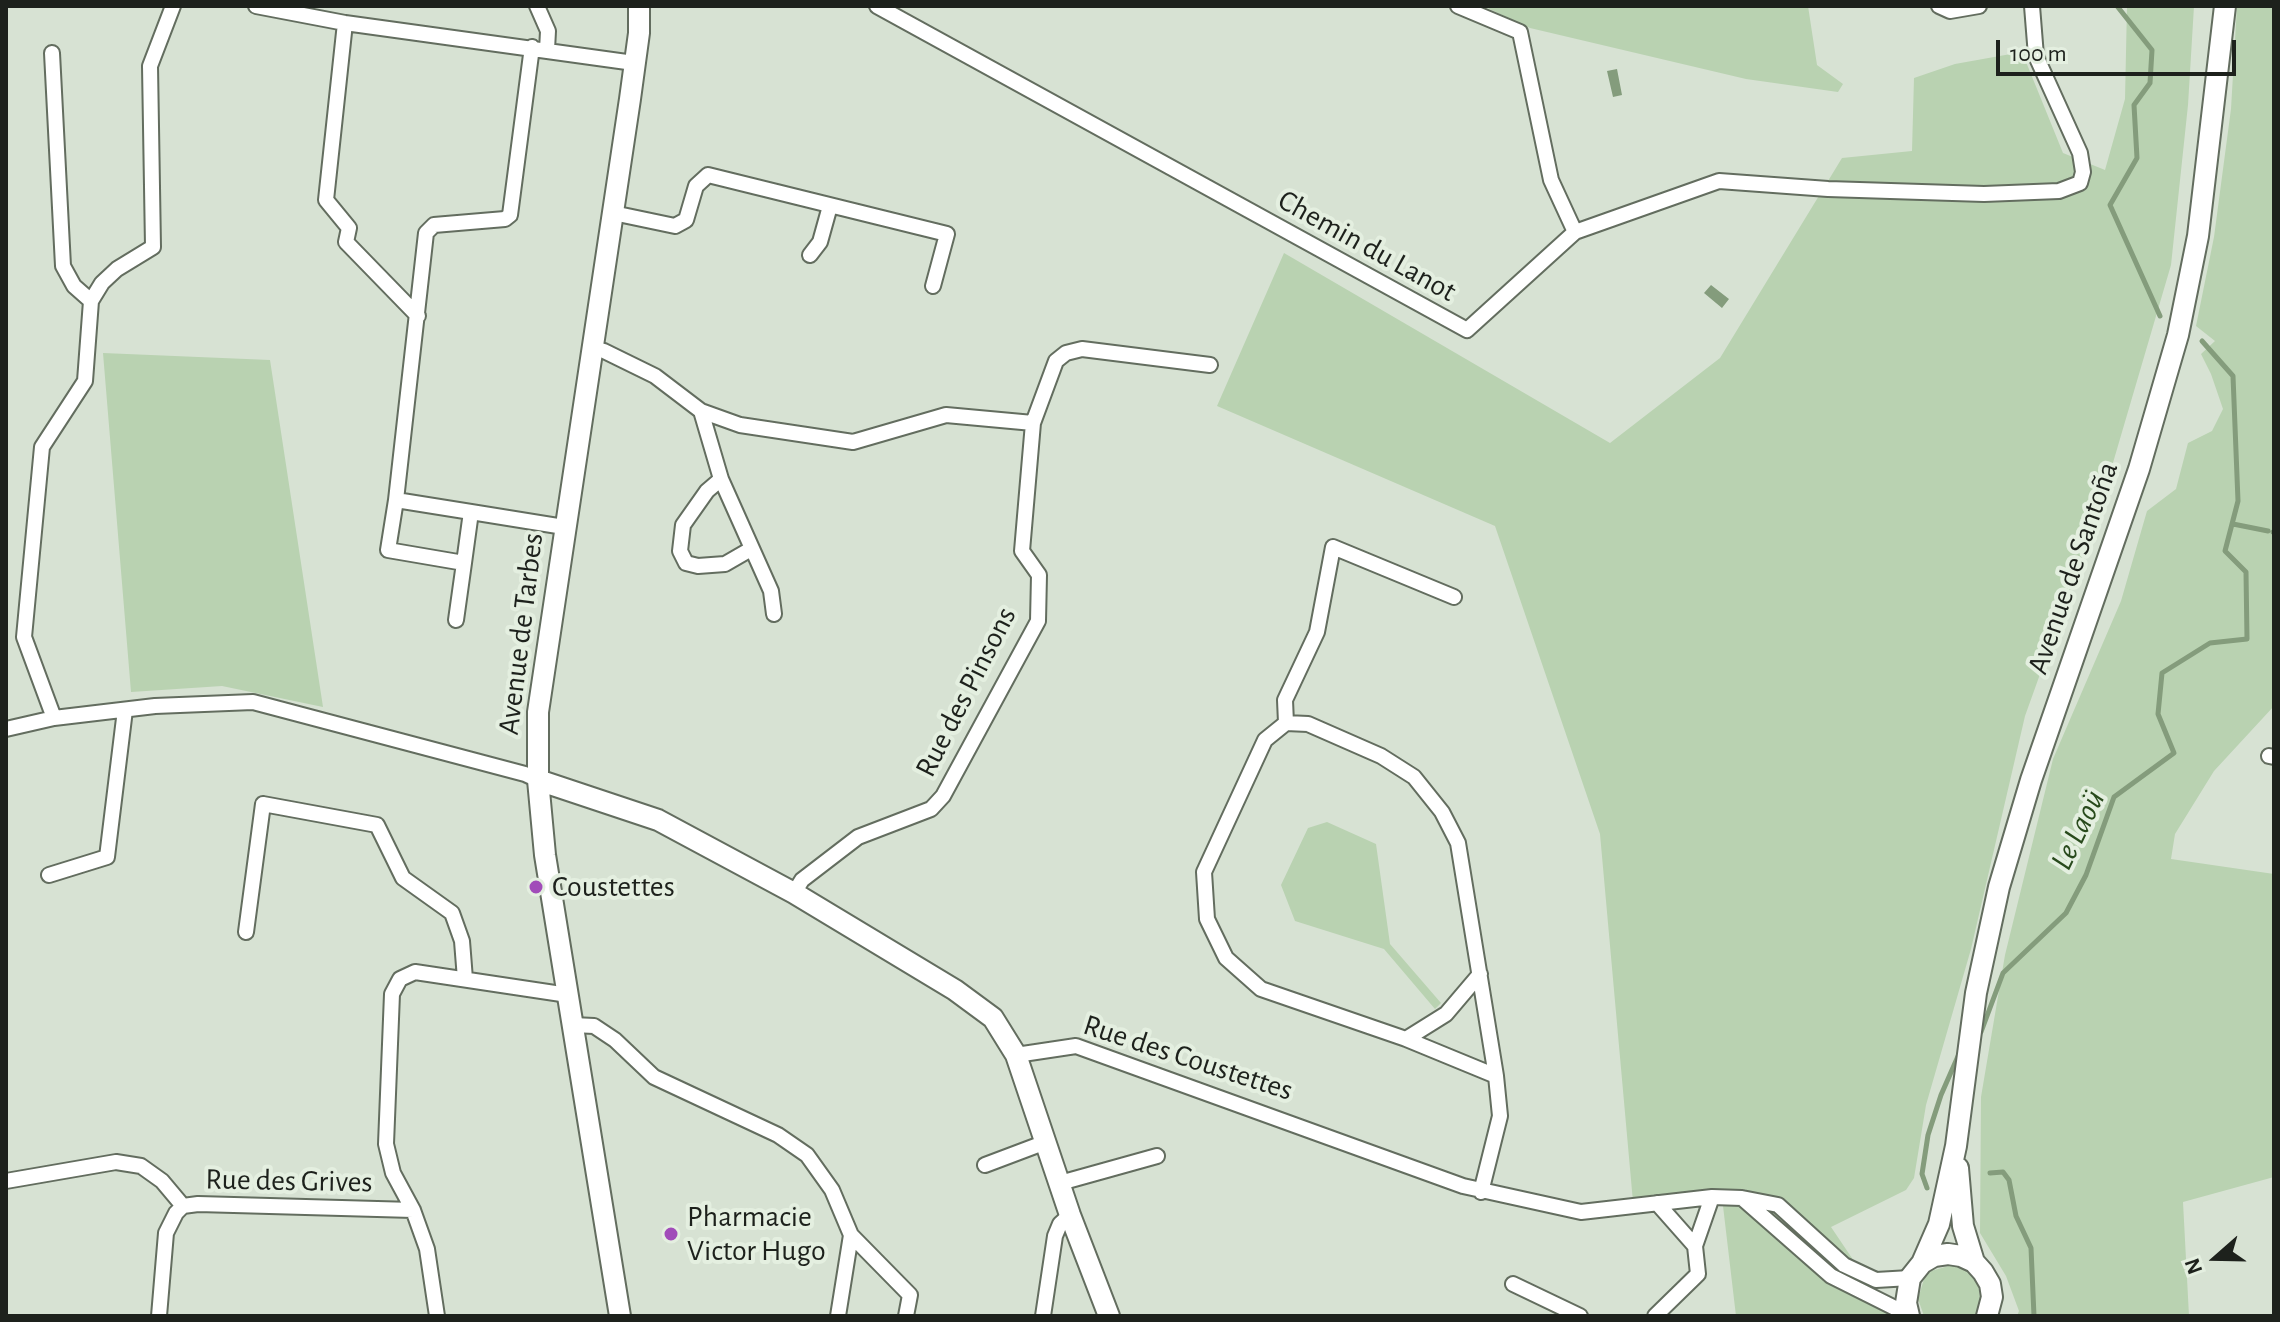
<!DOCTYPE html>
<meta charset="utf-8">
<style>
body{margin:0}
#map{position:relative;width:2280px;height:1322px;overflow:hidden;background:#d7e2d3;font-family:"Alegreya Sans",sans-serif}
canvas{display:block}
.frame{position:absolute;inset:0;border:8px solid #1d211c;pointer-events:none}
.north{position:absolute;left:2176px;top:1218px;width:80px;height:80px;-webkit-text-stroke:6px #e4efe0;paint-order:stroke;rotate:250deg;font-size:22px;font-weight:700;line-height:32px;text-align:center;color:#1d211c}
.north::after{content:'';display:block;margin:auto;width:28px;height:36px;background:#1d211c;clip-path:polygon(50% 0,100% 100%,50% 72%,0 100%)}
.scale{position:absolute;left:1996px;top:40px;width:240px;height:36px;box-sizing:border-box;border:4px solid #1d211c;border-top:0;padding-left:10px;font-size:24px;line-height:28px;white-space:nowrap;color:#1d211c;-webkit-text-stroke:6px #e4efe0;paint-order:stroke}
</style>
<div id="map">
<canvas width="2280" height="1322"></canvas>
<div class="frame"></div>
<div class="north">N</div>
<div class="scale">100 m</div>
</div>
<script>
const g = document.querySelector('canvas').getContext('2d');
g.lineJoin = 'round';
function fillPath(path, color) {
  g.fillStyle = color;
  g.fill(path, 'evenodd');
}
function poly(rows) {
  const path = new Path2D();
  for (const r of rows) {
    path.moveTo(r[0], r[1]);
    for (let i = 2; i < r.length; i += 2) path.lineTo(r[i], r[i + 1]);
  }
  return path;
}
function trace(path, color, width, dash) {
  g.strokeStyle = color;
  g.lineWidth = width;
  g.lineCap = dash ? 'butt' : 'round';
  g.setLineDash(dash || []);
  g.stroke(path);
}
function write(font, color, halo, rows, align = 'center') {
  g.font = font + ' "Alegreya Sans",sans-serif';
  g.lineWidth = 8;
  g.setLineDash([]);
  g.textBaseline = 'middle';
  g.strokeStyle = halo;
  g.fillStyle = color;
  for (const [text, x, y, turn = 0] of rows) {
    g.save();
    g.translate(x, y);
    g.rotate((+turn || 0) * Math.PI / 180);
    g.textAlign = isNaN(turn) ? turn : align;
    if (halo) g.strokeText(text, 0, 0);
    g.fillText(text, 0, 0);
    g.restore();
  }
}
fillPath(poly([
 [1483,6,1808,6,1817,65,1843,84,1838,92,1746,79,1530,28],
 [2127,6,2194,6,2188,105,2171,265,2100,507,2025,716,1971,949,1926,1105,1914,1178,1906,1190,1831,1227,1891,1316,1736,1316,1721,1189,1633,1202,1600,834,1495,526,1217,406,1284,253,1610,443,1720,358,1842,158,1912,151,1914,78,1955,64,2022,52,2063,153,2105,170,2125,99],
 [2237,6,2274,6,2274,706,2214,771,2175,834,2171,859,2274,874,2274,1177,2183,1202,2189,1316,2017,1316,2019,1311,2006,1276,1980,1233,1981,1097,2005,955,2053,759,2121,601,2147,511,2176,489,2188,443,2212,431,2223,409,2211,374,2201,354,2215,341,2196,326,2214,237,2231,109],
 [103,353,270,360,323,707,222,686,131,692],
 [1327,822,1376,844,1390,944,1441,1003,1435,1009,1384,949,1295,921,1281,885,1308,828],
 [1952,1265,1963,1268,1977,1281,1981,1301,1979,1311,1975,1316,1924,1316,1918,1299,1924,1279,1931,1271]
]), '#b9d2b1');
fillPath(poly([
 [1617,69,1622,95,1613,97,1607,71],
 [1711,285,1729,299,1722,308,1704,293]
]), '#849c7c');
trace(poly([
 [2117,6,2152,50,2150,83,2134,105,2137,158,2110,205,2160,316],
 [2233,524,2268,531],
 [2273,532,2274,532],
 [1981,1032,2003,973,2066,913,2086,875,2114,797,2174,753,2158,714,2162,673,2210,643,2247,639,2246,572,2225,551,2238,501,2233,376,2202,341],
 [1990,1173,2003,1172,2009,1180,2016,1216,2031,1248,2034,1316],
 [1927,1188,1922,1174,1928,1135,1941,1095,1959,1054]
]), '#849c7c', 5);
const street = poly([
 [256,6,345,23,634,63],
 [537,6,548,31,547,50],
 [877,6,1467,330,1575,232,1719,181,1828,189,1984,194,2059,191,2080,183,2083,172,2080,153,2036,56,2032,6],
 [1458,6,1520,32,1551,180,1575,232],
 [1939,6,1950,11,1979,6],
 [345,23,326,200,349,228,346,242,418,316],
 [52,53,63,266,74,286,91,301],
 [613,213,675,226,686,220,696,186,708,175,947,234,933,286],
 [810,255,820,242,830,206],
 [592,348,604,351,655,376,701,411,740,425,853,442,946,415,1033,423],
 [701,411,721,479,771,591,774,614],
 [721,479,707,491,683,525,680,551,686,563,698,566,725,564,751,549],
 [396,500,426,233,434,225,505,219,510,215,532,47],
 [471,512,564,527],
 [456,620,464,563,471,512,396,500,388,550,464,563],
 [54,718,24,637,42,447,85,381,91,301,102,283,117,269,153,247,150,66,173,6],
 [1286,723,1285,700,1317,632,1333,547,1454,597],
 [6,729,54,718,155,706,253,702,525,774,538,780],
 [2269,756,2274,757],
 [49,875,107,857,125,710],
 [794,893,802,880,858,837,931,809,943,796,1038,621,1039,575,1022,551,1033,423,1056,361,1066,353,1082,349,1210,365],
 [246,932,263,804,377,825,403,878,452,913,462,941,465,979],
 [573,1025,594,1026,615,1040,654,1077,778,1135,807,1155,832,1190,851,1235,910,1295,906,1316],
 [1406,1039,1446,1014,1480,974],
 [1016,1055,1076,1046,1463,1186,1581,1212,1712,1197,1742,1198,1778,1205,1844,1265,1876,1280,1910,1278],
 [985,1165,1046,1142],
 [6,1181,116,1162,141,1166,162,1181,183,1206],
 [1060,1183,1157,1156],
 [1481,1192,1500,1116,1496,1076,1458,843,1442,812,1414,777,1381,756,1308,724,1286,723,1265,740,1204,872,1207,919,1226,958,1261,989,1406,1039,1496,1076],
 [1742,1198,1831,1276,1909,1315],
 [1657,1203,1695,1246],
 [1513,1284,1580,1316],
 [159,1316,166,1233,176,1213,183,1206,198,1204,413,1210],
 [437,1316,427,1249,413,1210,393,1173,386,1144,392,994,400,979,415,972,568,995],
 [838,1316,851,1235],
 [1043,1316,1055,1236,1060,1224,1070,1215],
 [1655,1316,1698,1274,1695,1246,1712,1197]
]);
const secondary = poly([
 [538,780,658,820,794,893,955,990,993,1018,1016,1055,1070,1215,1109,1316],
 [1958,1168,1963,1226,1974,1262],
 [1922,1263,1939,1224,1956,1146,1976,993,1999,887,2031,780,2139,469,2178,335,2198,236,2225,6],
 [620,1316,545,855,538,780,538,712,630,99,639,33,639,6],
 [1909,1316,1906,1303,1910,1278,1922,1263,1934,1256,1948,1254,1961,1256,1974,1262,1983,1272,1990,1284,1992,1297,1987,1316]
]);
trace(street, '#636d5f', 18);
trace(secondary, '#636d5f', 24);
trace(street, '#fff', 14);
trace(secondary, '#fff', 20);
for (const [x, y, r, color] of [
 [536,887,8,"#a14cb9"],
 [671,1234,8,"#a14cb9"]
]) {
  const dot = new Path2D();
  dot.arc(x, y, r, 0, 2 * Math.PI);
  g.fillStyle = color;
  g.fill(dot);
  trace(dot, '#e4efe0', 3);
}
write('30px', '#1d211c', '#e4efe0', [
 ["Chemin du Lanot",1367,246,29],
 ["Avenue de Santoña",2073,568,-71],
 ["Avenue de Tarbes",521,634,-83],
 ["Rue des Pinsons",966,692,-63],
 ["Rue des Coustettes",1188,1058,18],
 ["Rue des Grives",289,1181,1]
]);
write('30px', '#1d211c', '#e4efe0', [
 ["Coustettes",552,887],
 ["Pharmacie",687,1217],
 ["Victor Hugo",687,1251]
], 'left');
write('italic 32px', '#284a1c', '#e4efe0', [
 ["Le Laoü",2078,830,-64]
]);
</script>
